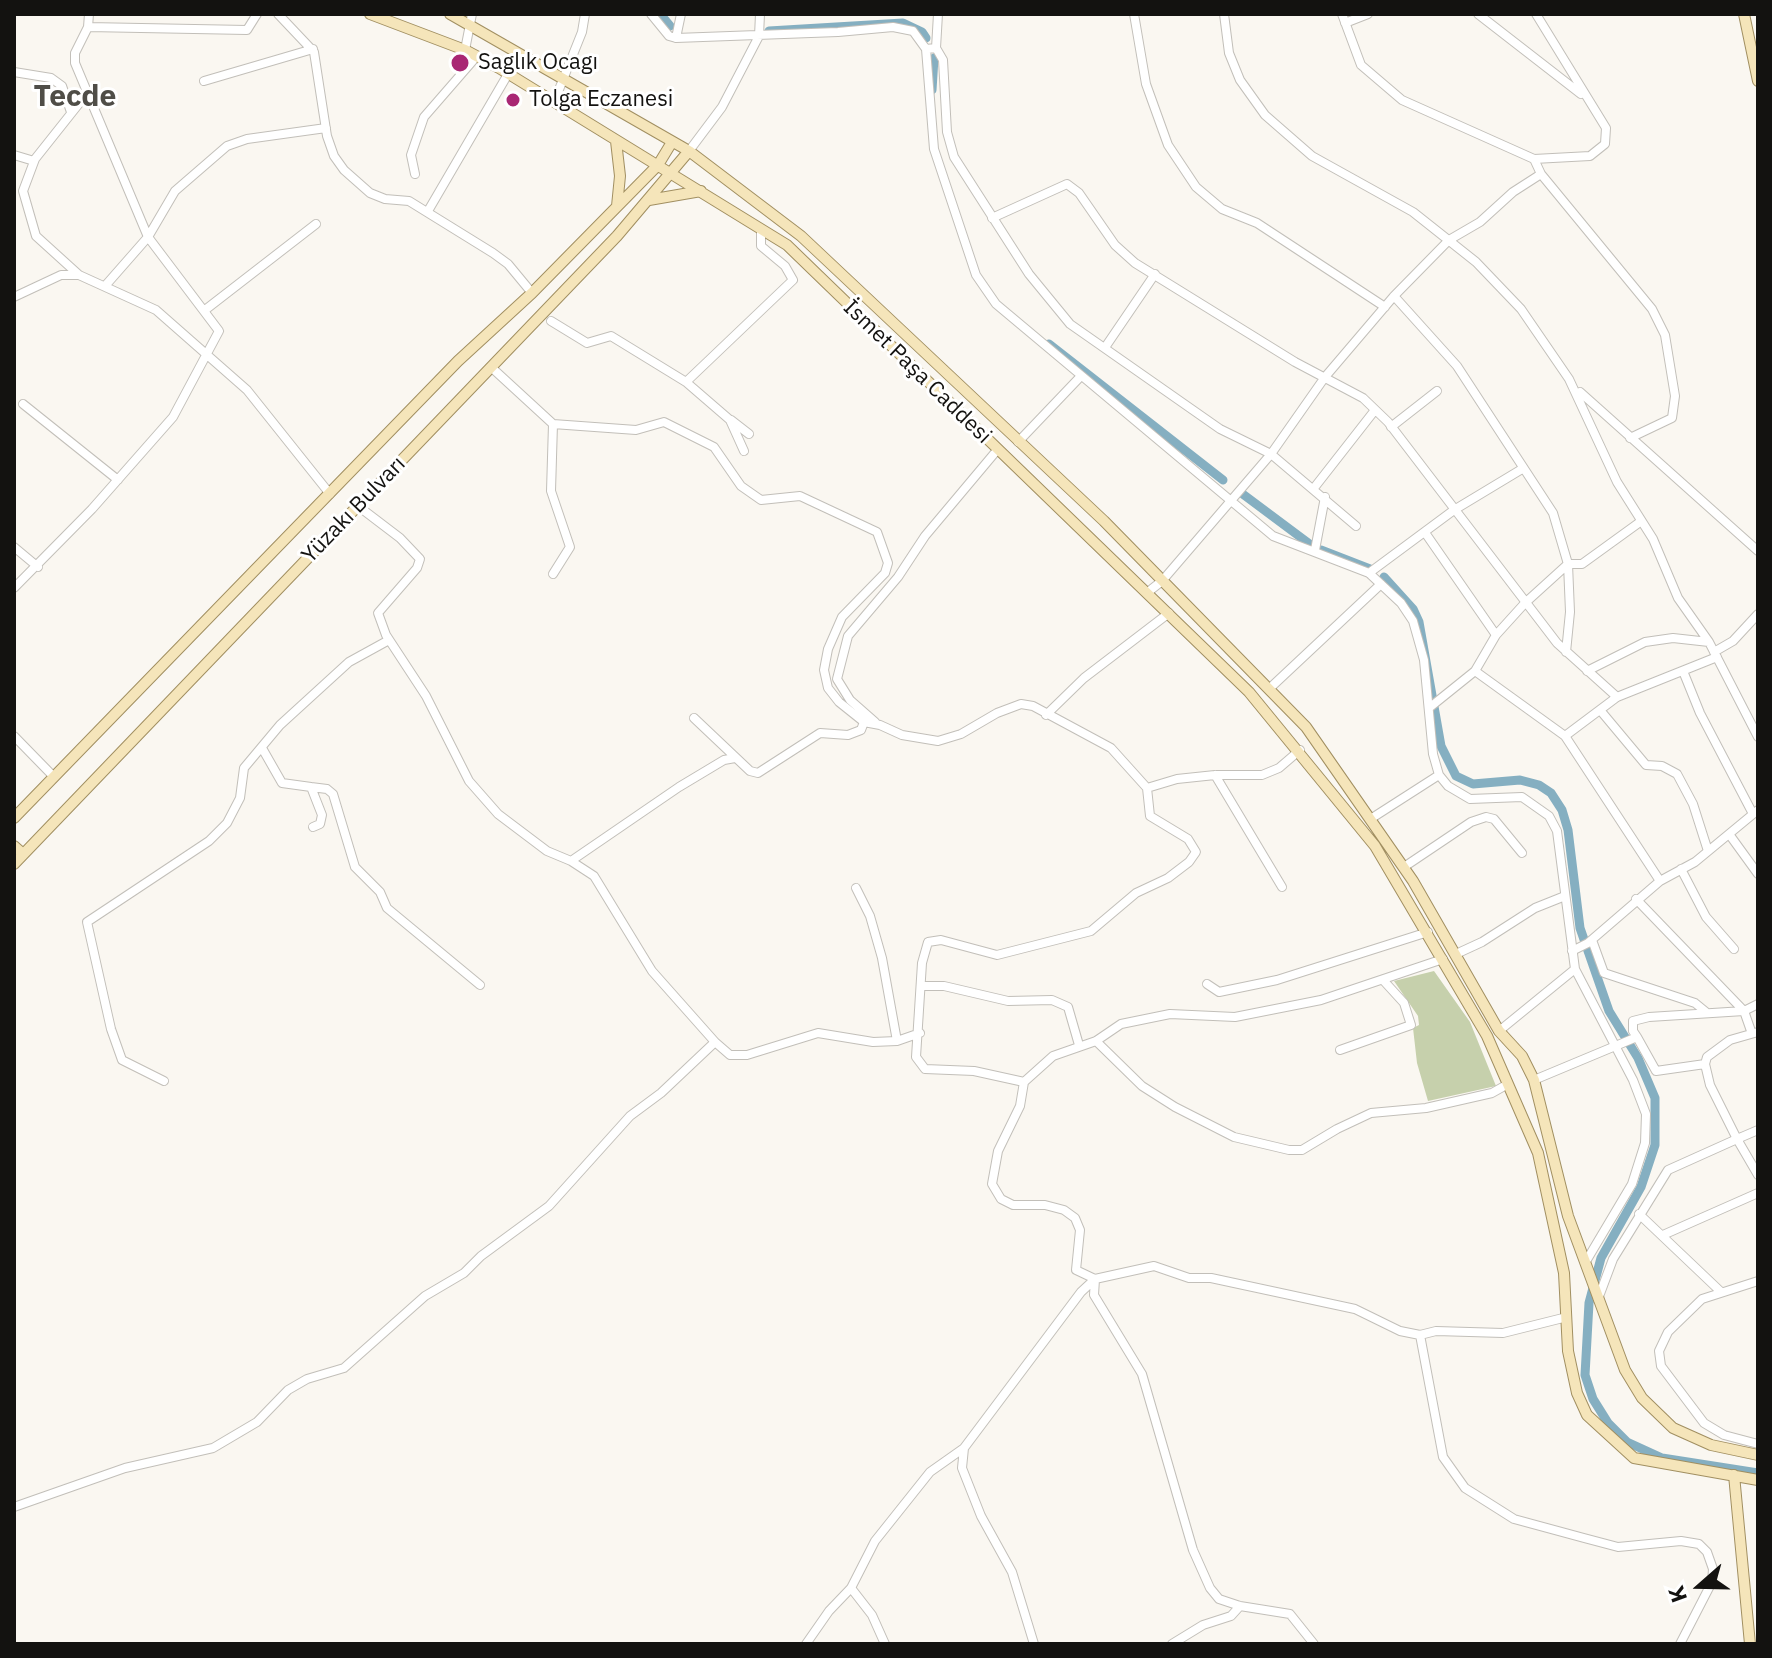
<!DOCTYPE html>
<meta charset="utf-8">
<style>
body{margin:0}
#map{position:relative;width:1772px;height:1658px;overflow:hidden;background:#faf7f1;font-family:"IBM Plex Sans",sans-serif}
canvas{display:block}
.frame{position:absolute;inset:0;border:16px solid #131210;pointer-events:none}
.north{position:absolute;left:1660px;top:1546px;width:80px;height:80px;-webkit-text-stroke:6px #fff;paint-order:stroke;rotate:250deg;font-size:22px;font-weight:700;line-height:32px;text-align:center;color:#131210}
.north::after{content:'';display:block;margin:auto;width:28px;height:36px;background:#131210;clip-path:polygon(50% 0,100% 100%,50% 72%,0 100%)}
</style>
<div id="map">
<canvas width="1772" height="1658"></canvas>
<div class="frame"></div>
<div class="north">K</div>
</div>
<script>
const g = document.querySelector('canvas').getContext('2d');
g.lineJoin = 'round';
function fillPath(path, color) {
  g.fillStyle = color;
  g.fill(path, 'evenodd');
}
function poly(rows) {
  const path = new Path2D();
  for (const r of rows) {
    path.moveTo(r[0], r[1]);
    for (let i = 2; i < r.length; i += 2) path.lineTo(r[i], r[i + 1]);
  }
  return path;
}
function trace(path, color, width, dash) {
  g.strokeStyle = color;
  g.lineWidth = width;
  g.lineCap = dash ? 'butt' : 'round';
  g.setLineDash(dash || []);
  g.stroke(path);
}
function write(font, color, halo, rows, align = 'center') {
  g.font = font + ' "IBM Plex Sans",sans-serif';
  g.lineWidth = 6;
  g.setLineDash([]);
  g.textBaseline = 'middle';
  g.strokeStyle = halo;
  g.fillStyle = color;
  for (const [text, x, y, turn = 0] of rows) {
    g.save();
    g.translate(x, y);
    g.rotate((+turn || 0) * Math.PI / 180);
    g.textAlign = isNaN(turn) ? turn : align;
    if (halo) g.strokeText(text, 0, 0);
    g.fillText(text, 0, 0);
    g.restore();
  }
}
fillPath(poly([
 [1434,971,1470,1022,1496,1086,1428,1101,1417,1063,1413,1028,1419,1025,1418,1016,1394,981]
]), '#c6d0ac');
trace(poly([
 [660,14,670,26],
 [769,31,903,23,922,32,926,38],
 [932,90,934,58],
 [1049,344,1223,480],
 [1240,492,1311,545],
 [1321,550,1370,569],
 [1384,577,1413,609,1419,622,1441,746,1456,776,1473,784,1520,780,1539,785,1551,793,1562,810,1568,830,1580,928,1609,1011,1638,1058,1655,1098,1655,1145,1641,1187,1601,1258,1589,1303,1585,1375,1593,1399,1608,1423,1627,1442,1662,1458,1758,1473]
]), '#85afc1', 9);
const minor = poly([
 [278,14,314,52,327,136,334,156,344,170,370,193,385,199,409,201,493,253,508,264,532,293],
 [651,14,669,36,676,38,838,32,893,27,913,31,926,49,934,149,976,275,996,304,1273,536,1369,573,1401,603,1413,621,1424,660,1433,754,1439,775,1448,786,1470,799,1522,797,1549,816,1557,831,1575,969,1633,1080,1646,1114,1645,1143,1632,1184,1585,1263],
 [1134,14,1146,84,1168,145,1196,187,1222,209,1257,223,1385,307],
 [1224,14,1229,53,1240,80,1265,115,1312,156,1413,212,1476,262,1521,309,1569,379,1617,482,1653,539,1678,598,1709,642,1673,638,1645,642,1587,671],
 [1342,14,1361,65,1402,100,1534,159,1590,156,1605,144,1606,128,1536,14],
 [1478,14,1581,94],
 [1345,23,1368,14],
 [88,27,247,30,257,14],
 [676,38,681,14],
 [936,48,938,14],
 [926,49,936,48,943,60,947,132,954,157,1029,274,1070,324,1220,429,1271,454,1356,526],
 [465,50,472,14],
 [14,72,51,78,62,86,71,112],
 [204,81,313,49],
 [554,102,582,32,585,14],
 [689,151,722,107,759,36,760,14],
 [14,155,34,161],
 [1534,159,1541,174,1652,309,1665,335,1675,396,1672,418,1630,438],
 [415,174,411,155,424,117,477,56],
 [428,211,508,74],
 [992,218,1067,184,1079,193,1115,245,1135,263,1295,362,1363,398,1388,422,1557,643,1617,697],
 [79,275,36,236,23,191,35,159,89,91],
 [105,286,148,237,175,191,227,146,247,139,326,128],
 [1394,296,1457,366,1553,513,1568,564,1570,612,1566,652],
 [14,297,61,275,79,275,156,310,247,390,330,494],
 [205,310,316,224],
 [551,321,587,343,611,336,686,382],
 [1106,346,1155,274],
 [491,367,553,424,636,430,664,422,714,447,741,486,761,500,800,496,877,532,888,563,885,573,842,617,828,649,824,670,828,688,839,702,864,722,880,725,902,735,938,741,961,734,997,713,1021,704,1033,706,1111,748,1147,788,1150,816,1188,839,1196,852,1189,862,1168,878,1136,893,1091,931,997,955,941,940,928,942,922,963,916,1057,925,1069,974,1071,1024,1082],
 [1580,392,1758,551],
 [23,404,118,480],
 [731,420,749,434],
 [553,424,551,491,570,547,553,574],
 [1391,427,1437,391],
 [1018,442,1081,376],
 [744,451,730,420,686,382,793,280,785,266,761,246,761,229],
 [1314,488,1375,410],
 [358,506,400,538,420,559,417,568,378,613,386,635,426,696,469,781,498,814,547,851,571,861,679,787,724,760,735,758],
 [1426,534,1496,635],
 [14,547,38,567],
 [1315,550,1325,497],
 [1369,573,1454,510,1522,469],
 [14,588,92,509,173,417,219,331,148,237,75,63,75,53,88,27,89,14],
 [1148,592,1162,581,1271,454,1325,377,1394,296,1449,240,1480,222,1513,192,1541,174],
 [1709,642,1758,737],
 [1714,652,1733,641,1758,614],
 [1475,671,1496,635,1525,603,1568,564,1582,564,1640,522],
 [1683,671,1700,713,1753,814],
 [1269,689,1381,584],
 [1429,708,1475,671,1565,736,1660,881],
 [1600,710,1646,765,1662,766,1677,774,1693,804,1708,851],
 [1046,715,1084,678,1169,613],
 [694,718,750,771,758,773,820,733,848,735,861,730,864,722],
 [875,722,850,700,837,679,848,636,898,577,925,536,998,449],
 [14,736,54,777],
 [1565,736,1617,697,1717,657],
 [262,748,282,783,311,787,322,815,320,824,313,827],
 [1215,775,1282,887],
 [311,787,327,789,333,794,355,867,380,892,387,908,480,985],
 [1147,788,1177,779,1215,775,1262,775,1279,768,1300,750],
 [1372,818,1439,775],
 [1729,834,1758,874],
 [571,861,594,876,652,971,715,1042],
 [1404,867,1471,822,1486,817,1494,819,1522,853],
 [1681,869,1706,917,1734,949],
 [856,888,870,916,882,958,897,1041],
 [1636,899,1744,1011,1751,1031],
 [1592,940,1604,973,1695,1003,1706,1012],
 [1572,951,1588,943,1660,881,1695,862,1758,810],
 [1456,954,1482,942,1535,908,1565,896],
 [1443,959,1321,1000,1235,1017,1170,1014,1121,1024,1096,1041,1053,1056,1024,1082,1020,1106,998,1151,992,1184,1001,1199,1013,1205,1045,1205,1064,1210,1075,1218,1080,1230,1076,1270,1095,1279,1154,1266,1189,1278,1211,1278,1355,1309,1400,1331,1420,1335,1436,1331,1503,1333,1567,1317],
 [1207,984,1219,992,1277,980,1428,932],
 [922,986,944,986,1008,1001,1052,1000,1068,1007,1079,1045],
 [1499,1031,1575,969],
 [1637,1037,1656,1071,1705,1064],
 [1096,1041,1142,1086,1175,1107,1234,1137,1289,1150,1302,1150,1337,1129,1371,1113,1426,1108,1492,1093,1508,1084],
 [1340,1050,1411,1025,1404,1003,1383,980],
 [1534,1080,1637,1037,1633,1031,1633,1021,1649,1017,1744,1011,1758,1004],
 [164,1081,122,1060,111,1029,87,922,209,841,227,823,240,798,244,768,280,725,349,662,389,640],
 [1758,1130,1737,1139,1758,1175],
 [1639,1214,1720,1291],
 [1663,1235,1758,1193],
 [1095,1279,1094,1295,1142,1374,1193,1550,1210,1588,1219,1599,1240,1606,1290,1614,1314,1644],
 [1758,1281,1702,1299,1668,1332,1659,1351,1661,1366,1704,1423,1724,1435,1758,1444],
 [1598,1299,1613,1259,1668,1170,1737,1139,1710,1085,1705,1064,1707,1057,1730,1040,1758,1032],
 [1420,1335,1443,1457,1465,1488,1514,1519,1584,1538,1618,1547,1681,1541,1699,1544,1707,1552,1713,1569,1712,1582,1680,1644],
 [14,1507,125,1468,213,1448,257,1422,288,1390,307,1379,344,1368,425,1296,464,1273,481,1256,549,1206,630,1116,661,1093,715,1042,730,1055,747,1055,818,1033,873,1042,897,1041,920,1033],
 [851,1588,872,1615,885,1644],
 [806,1644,829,1611,851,1588,875,1541,930,1472,964,1448],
 [1034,1644,1012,1572,981,1516,962,1468,964,1448,1081,1292,1095,1279],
 [1172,1644,1203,1625,1231,1616,1240,1606]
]);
const major = poly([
 [370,14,465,50,499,68,787,245,1249,692,1375,846,1487,1036,1538,1153,1564,1273,1568,1351,1577,1393,1587,1415,1634,1458,1758,1480],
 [450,14,689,151,801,236,1104,521,1306,727,1413,881,1499,1031,1522,1056,1534,1080,1568,1216,1625,1370,1642,1398,1673,1428,1711,1445,1758,1455],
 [1744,14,1758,81],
 [616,141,620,176,617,206],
 [649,200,701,191],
 [14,818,458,361,532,293,658,165,672,142],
 [14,846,23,854],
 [14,864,617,236,689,151],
 [1734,1475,1750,1644]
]);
trace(minor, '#c2bfb9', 10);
trace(major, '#a18f61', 12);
trace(minor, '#fff', 8);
trace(major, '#f5e5ba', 10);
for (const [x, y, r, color] of [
 [460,63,10,"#a92774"],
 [513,100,8,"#a92774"]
]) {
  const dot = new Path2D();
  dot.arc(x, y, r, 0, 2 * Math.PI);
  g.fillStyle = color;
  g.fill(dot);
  trace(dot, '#fff', 3);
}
write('22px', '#131210', '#fff', [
 ["Saglık Ocagı",478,63],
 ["Tolga Eczanesi",529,100]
], 'left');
write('22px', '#131210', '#fff', [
 ["İsmet Paşa Caddesi",917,372,44],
 ["Yüzakı Bulvarı",354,510,-46]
]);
write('bold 30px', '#4f4d47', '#fff', [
 ["Tecde",75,97]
]);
</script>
